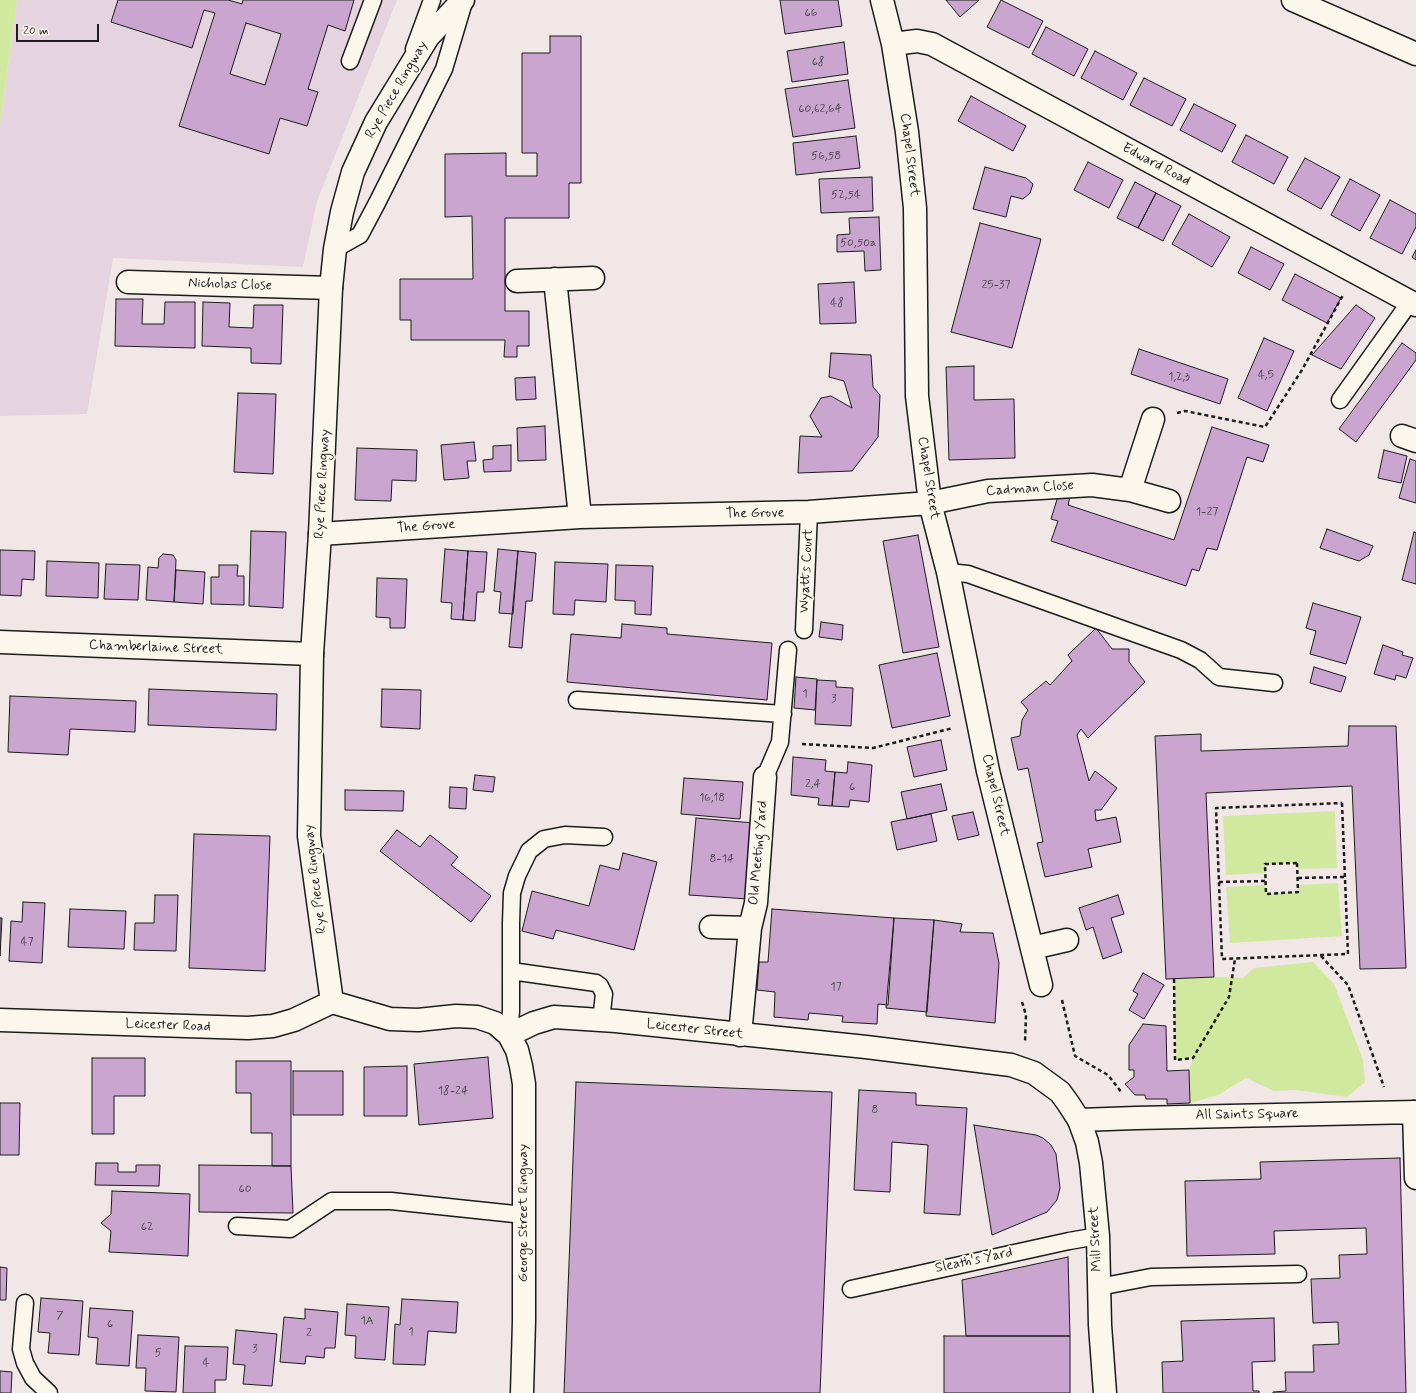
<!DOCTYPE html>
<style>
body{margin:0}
#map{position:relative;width:1416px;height:1393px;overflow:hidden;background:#f1e7e6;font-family:Mynerve,sans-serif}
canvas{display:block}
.scale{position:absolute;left:16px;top:24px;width:83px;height:18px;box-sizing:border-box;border:2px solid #1c1c1c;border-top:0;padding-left:5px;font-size:12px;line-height:14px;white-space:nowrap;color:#1c1c1c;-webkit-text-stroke:3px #fbf7ec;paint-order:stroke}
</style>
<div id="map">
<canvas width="1416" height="1393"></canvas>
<div class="scale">20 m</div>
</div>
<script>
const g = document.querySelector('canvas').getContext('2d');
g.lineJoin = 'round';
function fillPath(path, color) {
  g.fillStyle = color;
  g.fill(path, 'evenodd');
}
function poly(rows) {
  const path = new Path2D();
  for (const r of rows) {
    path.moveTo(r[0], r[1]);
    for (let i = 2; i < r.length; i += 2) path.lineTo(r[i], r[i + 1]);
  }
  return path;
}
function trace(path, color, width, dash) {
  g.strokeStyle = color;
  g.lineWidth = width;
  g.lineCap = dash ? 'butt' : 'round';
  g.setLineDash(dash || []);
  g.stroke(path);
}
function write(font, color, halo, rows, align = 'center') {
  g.font = font + ' Mynerve,sans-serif';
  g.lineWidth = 4;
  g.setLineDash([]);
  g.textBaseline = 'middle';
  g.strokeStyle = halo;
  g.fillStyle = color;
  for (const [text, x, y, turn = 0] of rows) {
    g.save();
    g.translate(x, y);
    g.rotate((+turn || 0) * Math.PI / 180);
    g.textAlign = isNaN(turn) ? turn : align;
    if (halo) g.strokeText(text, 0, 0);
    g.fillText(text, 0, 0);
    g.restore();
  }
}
fillPath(poly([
 [17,0,397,0,317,201,303,267,113,258,87,414,0,416,0,124]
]), '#e5d3df');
fillPath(poly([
 [0,0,17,0,0,124],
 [1335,811,1337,868,1298,869,1297,863,1265,864,1266,873,1226,875,1223,816],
 [1338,883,1342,936,1230,943,1226,887,1265,885,1267,894,1298,892,1298,885],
 [1313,962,1334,984,1363,1060,1365,1082,1347,1097,1295,1090,1274,1091,1246,1078,1218,1095,1190,1103,1189,1070,1193,1058,1176,1060,1174,979,1214,977,1243,978,1254,968]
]), '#d0e99f');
const building = poly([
 [118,0,228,0,242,4,243,0,354,0,345,31,328,25,308,89,318,92,307,126,280,118,269,154,179,126,215,13,204,10,192,48,111,22,118,0],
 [246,23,281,34,265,85,230,74,246,23],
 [780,0,838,0,842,26,785,34,780,0],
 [946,0,979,0,960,17,946,0],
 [1001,0,1043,21,1029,48,987,27,1001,0],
 [1046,27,1088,49,1074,76,1032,54,1046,27],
 [550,36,581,36,581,183,569,183,569,218,505,218,505,311,529,311,529,346,517,346,517,357,504,357,505,340,411,340,411,320,400,320,400,279,473,279,472,216,445,217,445,154,506,153,506,176,537,176,537,153,522,153,522,53,550,53,550,36],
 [844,42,848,74,792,82,787,51,844,42],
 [1095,51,1137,73,1123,100,1081,78,1095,51],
 [1144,78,1186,99,1172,126,1130,105,1144,78],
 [848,80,855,128,793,137,785,89,848,80],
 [971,96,1026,126,1013,151,958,121,971,96],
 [1194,104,1236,125,1222,152,1180,130,1194,104],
 [1246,135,1288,157,1274,184,1232,162,1246,135],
 [856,136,860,168,796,175,793,143,856,136],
 [1305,158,1340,177,1321,209,1287,190,1305,158],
 [1088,162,1123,180,1109,208,1074,190,1088,162],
 [985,167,1026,178,1033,184,1030,193,1023,199,1011,196,1006,217,973,209,985,167],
 [872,177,873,211,821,213,819,179,872,177],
 [1350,179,1380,195,1360,231,1331,215,1350,179],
 [1135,182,1156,193,1138,228,1117,218,1135,182],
 [1156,193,1181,206,1163,241,1138,228,1156,193],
 [1390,200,1416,214,1416,227,1402,254,1370,238,1390,200],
 [1189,214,1230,237,1212,267,1172,244,1189,214],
 [879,217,881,270,865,271,864,251,837,252,837,235,850,234,849,218,879,217],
 [980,223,1041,239,1012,348,951,332,980,223],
 [1251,247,1284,264,1270,290,1238,273,1251,247],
 [1416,250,1416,260,1412,257,1416,250],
 [1295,274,1341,298,1327,323,1282,300,1295,274],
 [854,282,856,323,820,324,818,284,854,282],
 [116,299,143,299,142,324,164,324,165,302,195,302,195,348,115,346,116,299],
 [203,302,230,303,229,327,253,328,254,305,283,305,281,364,251,363,251,348,202,346,203,302],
 [1356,305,1375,318,1341,369,1312,355,1356,305],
 [1264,338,1294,351,1267,411,1238,398,1264,338],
 [1402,343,1416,353,1416,360,1356,442,1339,429,1402,343],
 [1139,349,1228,379,1220,404,1131,374,1139,349],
 [831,353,871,355,873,387,880,395,878,437,852,471,798,473,800,436,822,437,810,416,821,398,831,396,852,408,844,381,829,377,831,353],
 [974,366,974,400,1014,399,1015,458,949,460,946,367,974,366],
 [535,377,536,399,516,400,515,378,535,377],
 [238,393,276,394,273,474,234,472,238,393],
 [545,426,546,460,518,461,517,428,545,426],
 [1212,427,1269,445,1263,462,1247,457,1217,550,1207,548,1199,571,1192,569,1186,586,1051,541,1058,521,1051,519,1059,493,1070,497,1068,505,1174,540,1212,427],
 [474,442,476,461,467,461,469,478,444,480,441,445,474,442],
 [511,445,511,471,484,472,483,460,493,459,493,446,511,445],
 [357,448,417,450,416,481,392,480,391,501,355,500,357,448],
 [1384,450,1407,456,1401,483,1378,478,1384,450],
 [1410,459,1416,461,1416,503,1399,498,1410,459],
 [1327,529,1373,546,1369,555,1359,561,1320,548,1327,529],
 [251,531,286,532,283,608,249,606,251,531],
 [1414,532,1416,533,1416,584,1402,580,1414,532],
 [918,535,939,647,903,653,883,541,918,535],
 [445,549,468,551,463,620,451,619,452,603,441,602,445,549],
 [498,549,518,551,513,614,499,613,501,592,494,591,498,549],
 [0,550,35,551,34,580,22,579,21,596,0,595,0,550],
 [468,551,487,552,484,592,477,592,475,621,463,620,468,551],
 [518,551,536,553,532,601,526,601,522,648,509,647,518,551],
 [163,554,173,555,176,560,174,602,146,600,148,567,158,568,159,558,163,554],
 [47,561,99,563,98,598,46,596,47,561],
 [555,562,608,564,606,602,575,600,574,615,553,614,555,562],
 [106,564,140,565,138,600,104,599,106,564],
 [219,565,238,565,237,576,244,576,244,605,211,604,211,577,219,577,219,565],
 [616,565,653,566,651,615,635,614,635,601,615,600,616,565],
 [176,570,205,572,203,604,174,602,176,570],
 [377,578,407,579,405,628,390,628,390,618,376,617,377,578],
 [1313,603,1361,617,1346,664,1310,654,1316,631,1306,628,1313,603],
 [821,622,843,625,842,640,819,637,821,622],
 [622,624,667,628,667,634,772,643,767,700,567,682,571,634,621,638,622,624],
 [1096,628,1112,649,1129,649,1129,662,1145,682,1088,738,1081,729,1077,735,1089,781,1095,771,1117,788,1101,810,1095,810,1096,821,1116,817,1121,842,1088,849,1092,867,1045,877,1037,843,1043,842,1028,768,1018,770,1011,738,1020,736,1022,720,1028,710,1021,702,1046,681,1050,685,1072,661,1068,655,1096,628],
 [1383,645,1403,652,1402,655,1413,658,1406,678,1396,675,1395,680,1374,674,1383,645],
 [937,653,950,716,892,728,879,665,937,653],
 [1314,667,1346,677,1341,692,1310,683,1314,667],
 [796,677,817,679,815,710,794,708,796,677],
 [817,680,836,681,836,687,853,688,851,726,815,724,817,680],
 [149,689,277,694,276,730,148,725,149,689],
 [382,689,421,690,420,729,381,727,382,689],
 [10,696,136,701,135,732,70,729,68,755,8,752,10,696],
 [1349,726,1396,726,1406,968,1360,969,1352,786,1206,793,1214,977,1166,979,1155,736,1201,734,1201,751,1348,746,1349,726],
 [941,740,947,770,914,777,907,747,941,740],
 [793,757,826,760,825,771,835,772,832,806,818,805,819,798,791,795,793,757],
 [848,762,872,765,869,802,850,800,849,807,832,806,835,772,847,773,848,762],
 [475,775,495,777,493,792,473,790,475,775],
 [684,778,743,782,740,819,681,814,684,778],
 [941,784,947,810,907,819,901,792,941,784],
 [450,787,467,788,466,809,449,808,450,787],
 [345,790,404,791,403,811,345,810,345,790],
 [973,812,979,835,958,840,952,816,973,812],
 [931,814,937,841,897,850,891,822,931,814],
 [696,818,754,823,748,899,689,895,696,818],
 [397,830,420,847,430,835,458,857,451,865,491,896,471,922,380,851,397,830],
 [194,834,270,836,265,971,189,968,194,834],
 [623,853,657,862,634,950,556,930,553,939,522,931,532,891,589,906,600,865,619,870,623,853],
 [155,895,178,895,176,951,134,950,135,923,154,923,155,895],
 [1118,895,1124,914,1111,918,1122,952,1103,959,1093,927,1086,930,1079,908,1118,895],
 [23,902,45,903,42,963,9,961,11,921,22,922,23,902],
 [70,909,126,911,124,949,68,947,70,909],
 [772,909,894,918,888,1005,878,1004,877,1024,842,1022,843,1016,809,1013,808,1020,774,1017,775,992,757,990,759,962,768,962,772,909],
 [0,918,2,918,0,956,0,918],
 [894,918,934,920,927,1012,886,1008,894,918],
 [934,920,962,924,960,932,993,933,999,963,995,1023,926,1016,934,920],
 [1143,973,1164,985,1144,1019,1129,1010,1138,994,1133,991,1143,973],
 [1143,1024,1166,1026,1167,1071,1189,1070,1190,1103,1167,1104,1167,1099,1146,1099,1145,1095,1135,1095,1125,1084,1134,1077,1134,1070,1129,1070,1129,1045,1143,1024],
 [488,1057,493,1118,419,1125,414,1064,488,1057],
 [92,1058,145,1058,145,1096,114,1096,114,1134,92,1134,92,1058],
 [236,1061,291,1061,291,1166,272,1166,272,1133,251,1133,251,1093,236,1093,236,1061],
 [407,1066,407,1116,364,1116,364,1067,407,1066],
 [293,1071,343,1071,343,1115,293,1115,293,1071],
 [576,1082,832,1092,820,1393,564,1393,576,1082],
 [859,1090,916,1093,916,1105,967,1108,960,1215,924,1213,928,1145,892,1142,890,1192,854,1190,859,1090],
 [0,1103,20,1103,19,1155,0,1155,0,1103],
 [974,1125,1036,1135,1043,1138,1051,1145,1056,1154,1060,1188,1057,1200,1047,1212,992,1235,974,1125],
 [1400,1158,1406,1393,1273,1393,1273,1392,1286,1391,1285,1372,1314,1372,1313,1345,1339,1344,1338,1322,1313,1323,1311,1279,1340,1278,1339,1255,1367,1254,1366,1228,1274,1231,1275,1254,1187,1256,1185,1181,1261,1179,1260,1162,1400,1158],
 [96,1163,118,1163,118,1172,136,1172,136,1165,160,1165,159,1186,95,1185,96,1163],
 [199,1165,291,1166,293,1213,199,1212,199,1165],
 [112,1191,190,1194,188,1256,109,1252,111,1231,101,1223,111,1214,112,1191],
 [1068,1257,1070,1336,966,1336,962,1280,1068,1257],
 [0,1267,7,1268,6,1300,0,1300,0,1267],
 [41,1298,83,1301,79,1355,48,1353,50,1333,38,1332,41,1298],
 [402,1299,458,1302,456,1333,428,1331,425,1365,393,1364,395,1324,400,1325,402,1299],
 [347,1304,389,1307,385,1360,355,1358,356,1336,345,1335,347,1304],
 [90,1308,133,1311,129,1366,96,1364,98,1338,88,1337,90,1308],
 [305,1309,338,1312,335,1348,325,1348,324,1358,306,1356,305,1364,280,1362,284,1317,305,1319,305,1309],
 [1274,1318,1275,1361,1252,1362,1253,1391,1259,1391,1259,1393,1163,1393,1162,1362,1183,1361,1181,1321,1274,1318],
 [236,1330,277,1334,272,1386,243,1384,245,1365,233,1364,236,1330],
 [138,1335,179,1337,176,1392,145,1391,146,1368,136,1368,138,1335],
 [944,1336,1070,1336,1070,1393,944,1393,944,1336],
 [185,1346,228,1347,226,1380,215,1380,215,1393,183,1393,185,1346],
 [0,1371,12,1372,11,1393,0,1393,0,1371]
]);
fillPath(building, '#c9a5cf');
trace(building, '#1c1c1c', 1);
const lane = poly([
 [414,49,432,0],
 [350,61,373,0],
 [335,249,360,235,377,203,444,69,464,2],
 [1340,400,1410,302],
 [948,572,968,574,1181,650,1200,660,1219,677,1274,683],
 [804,630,809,512],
 [577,700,783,714],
 [765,777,780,742,788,650],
 [511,971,596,983,600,986,604,994,601,1020],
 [509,1035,511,1011,511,923,512,893,517,876,529,851,544,839,565,835,604,837],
 [237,1226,290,1229,332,1201,391,1201,524,1215],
 [1099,1287,1151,1277,1298,1274],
 [851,1289,1069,1241,1098,1236],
 [25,1303,21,1349,25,1363,33,1378,49,1393]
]);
const street = poly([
 [882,0,893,44,907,132,915,208,917,396,930,503,948,572,988,771,1041,985],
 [893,44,917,41,932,44,1416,305],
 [555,279,580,517],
 [517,281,593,278],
 [128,282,331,288],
 [1402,436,1416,441],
 [1130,490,1169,501],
 [320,534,580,517,809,512,930,503,988,491,1092,485,1130,490,1153,419],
 [0,642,312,654],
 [711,927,750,928,740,1035],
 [750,928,756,903,765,777],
 [1032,948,1067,940],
 [1414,1112,1416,1178],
 [1079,1120,1136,1118,1416,1112]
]);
const secondary = poly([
 [1293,0,1416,54],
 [332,1002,309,836,312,654,320,534,331,288,335,249,342,212,353,172,376,122,428,37,463,0],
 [332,1002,390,1019,418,1020,456,1016,477,1017,495,1023,509,1035,517,1050,521,1066,524,1084,524,1321,522,1393],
 [0,1020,248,1028,273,1026,294,1020,332,1002],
 [509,1035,534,1023,554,1017,616,1021,866,1047,1011,1065,1034,1073,1060,1092,1068,1103,1079,1120,1087,1142,1091,1163,1098,1236,1100,1325,1105,1393]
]);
trace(lane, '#1c1c1c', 19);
trace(street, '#1c1c1c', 25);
trace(secondary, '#1c1c1c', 25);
trace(poly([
 [1177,413,1185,411,1265,427,1302,370,1343,295],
 [802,744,873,748,953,728],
 [1342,803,1348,954,1222,959,1216,808,1342,803],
 [1297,863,1298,892,1266,894,1265,864,1297,863],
 [1298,878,1345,877],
 [1219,882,1266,881],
 [1321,956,1348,985,1384,1087],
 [1174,979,1175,1060,1193,1058,1229,997,1235,959],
 [1062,1000,1075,1056,1108,1075,1122,1093],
 [1022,1002,1026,1015,1025,1043]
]), '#1c1c1c', 2.5, [4, 3]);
trace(lane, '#fbf7ec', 16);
trace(street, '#fbf7ec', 22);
trace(secondary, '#fbf7ec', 22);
write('12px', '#473e49', null, [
 ["66",811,13],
 ["68",818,62],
 ["60,62,64",820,109],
 ["56,58",826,156],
 ["52,54",846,195],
 ["50,50a",858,243],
 ["25-37",996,285],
 ["48",837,303],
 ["4,5",1266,375],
 ["1,2,3",1179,377],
 ["1-27",1207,512],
 ["1",805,694],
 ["3",834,699],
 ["2,4",813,784],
 ["6",852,787],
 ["16,18",712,798],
 ["8-14",722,859],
 ["47",27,942],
 ["17",836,987],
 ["18-24",453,1091],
 ["8",875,1110],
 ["60",245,1189],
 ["62",147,1227],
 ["7",60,1316],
 ["1A",367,1321],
 ["6",110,1324],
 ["1",411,1332],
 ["2",309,1333],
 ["3",255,1349],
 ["5",158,1353],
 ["4",206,1363]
]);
write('14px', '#1c1c1c', '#fbf7ec', [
 ["Rye Piece Ringway",397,90,-60],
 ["Chapel Street",909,155,83],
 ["Edward Road",1156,165,28],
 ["Nicholas Close",230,285,2],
 ["Chapel Street",928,478,81],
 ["Rye Piece Ringway",323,484,-87],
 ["Cadman Close",1030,489,-4],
 ["The Grove",755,514,-1],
 ["The Grove",426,527,-4],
 ["Wyatts Court",807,571,-87],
 ["Chamberlaine Street",156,648,2],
 ["Chapel Street",995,795,77],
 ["Old Meeting Yard",759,853,-85],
 ["Rye Piece Ringway",316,879,-97],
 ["Leicester Road",168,1026,2],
 ["Leicester Street",695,1030,6],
 ["All Saints Square",1247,1115,-1],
 ["George Street Ringway",524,1213,-90],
 ["Mill Street",1096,1239,-93],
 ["Sleath's Yard",974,1261,-12]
]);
</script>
